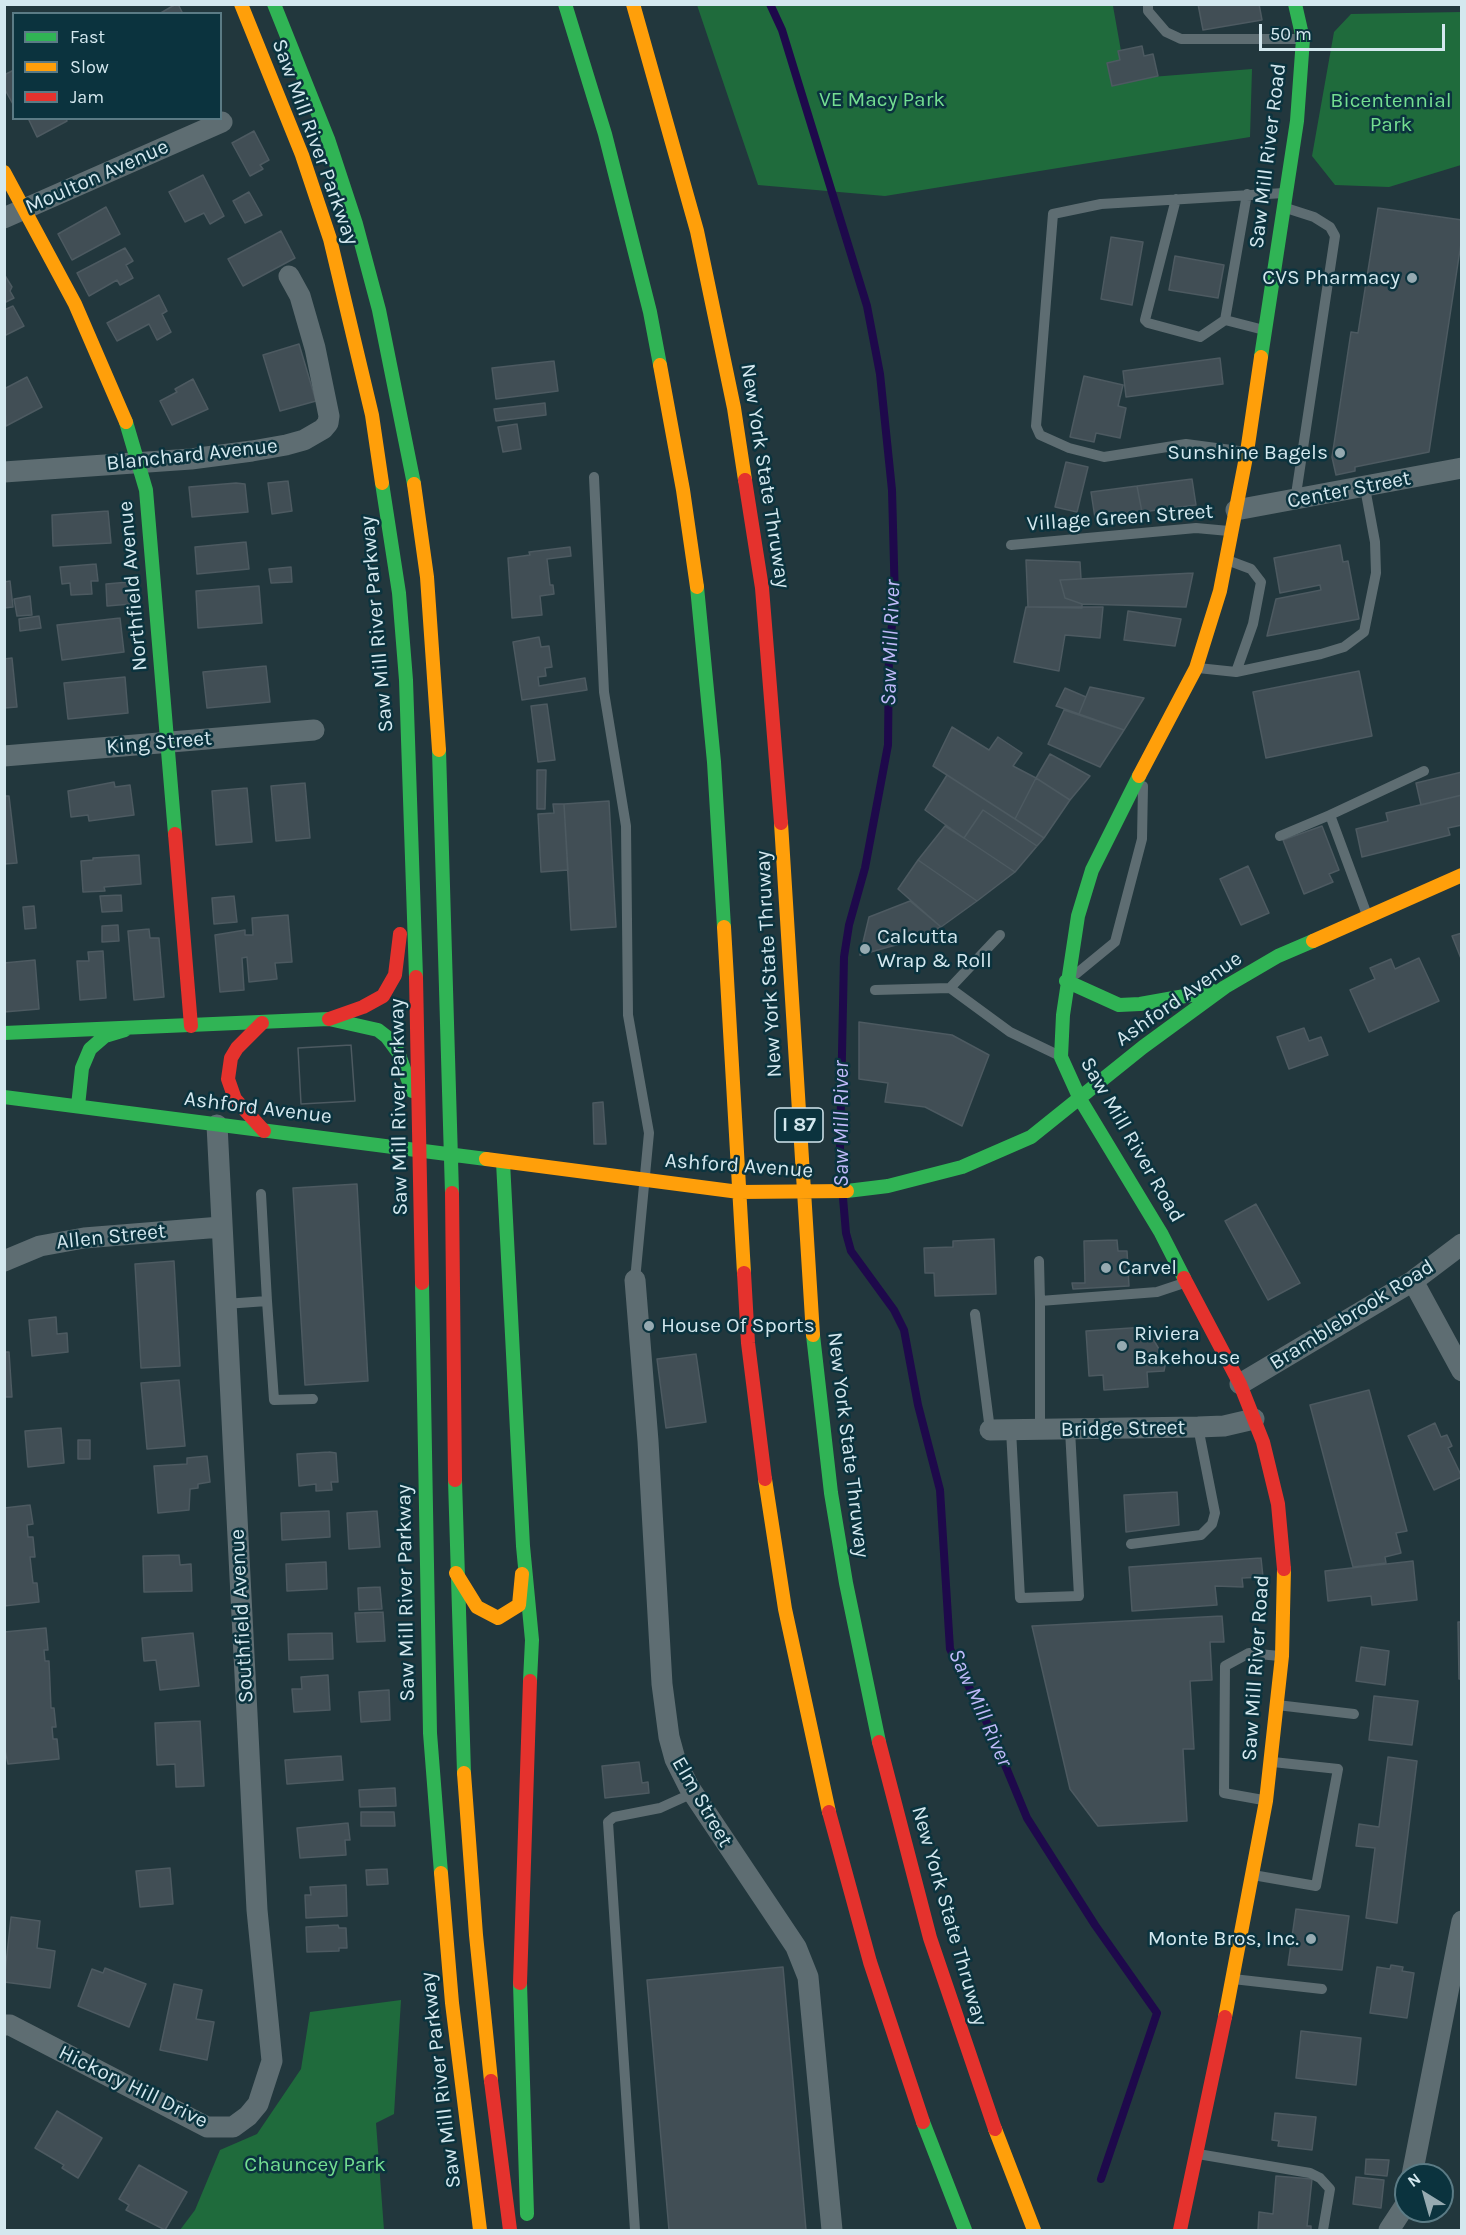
<!DOCTYPE html>
<style>
body{margin:0}
#map{position:relative;width:1466px;height:2235px;overflow:hidden;background:#22373d;font-family:Karla,sans-serif}
canvas{display:block}
.frame{position:absolute;inset:0;border:6px solid #d4e8ef;pointer-events:none}
.legend{position:absolute;left:12px;top:12px;width:210px;height:108px;box-sizing:border-box;background:#0b333e;border:2px solid #5b7b85;margin:0;padding:8px 10px;list-style:none;font-size:18px;color:#d4e8ef}
.legend li{display:flex;align-items:center;gap:12px;height:30px}
.legend b{width:30px;border:2px solid #5b7b85}
.north{position:absolute;left:1394px;top:2163px;width:60px;height:60px;box-sizing:border-box;background:#0b333e;border:2px solid #5b7b85;border-radius:50%;rotate:323deg;font-size:16px;font-weight:700;line-height:24px;text-align:center;color:#d4e8ef}
.north::after{content:'';display:block;margin:auto;width:21px;height:27px;background:#96aab1;clip-path:polygon(50% 0,100% 100%,50% 72%,0 100%)}
.scale{position:absolute;left:1259px;top:24px;width:186px;height:27px;box-sizing:border-box;border:3px solid #d4e8ef;border-top:0;padding-left:8px;font-size:18px;line-height:21px;white-space:nowrap;color:#d4e8ef;-webkit-text-stroke:4px #0b333e;paint-order:stroke}
</style>
<div id="map">
<canvas width="1466" height="2235"></canvas>
<div class="frame"></div>
<ul class="legend">
<li><b style="height:8px;background:#30b455"></b>Fast</li>
<li><b style="height:8px;background:#ff9f0a"></b>Slow</li>
<li><b style="height:8px;background:#e5322d"></b>Jam</li>
</ul>
<div class="north">N</div>
<div class="scale">50 m</div>
</div>
<script>
const g = document.querySelector('canvas').getContext('2d');
g.lineJoin = 'round';
function fillPath(path, color) {
  g.fillStyle = color;
  g.fill(path, 'evenodd');
}
function poly(rows) {
  const path = new Path2D();
  for (const r of rows) {
    path.moveTo(r[0], r[1]);
    for (let i = 2; i < r.length; i += 2) path.lineTo(r[i], r[i + 1]);
  }
  return path;
}
function trace(path, color, width, dash) {
  g.strokeStyle = color;
  g.lineWidth = width;
  g.lineCap = dash ? 'butt' : 'round';
  g.setLineDash(dash || []);
  g.stroke(path);
}
function write(font, color, halo, rows, align = 'center') {
  g.font = font + ' Karla,sans-serif';
  g.lineWidth = 5;
  g.setLineDash([]);
  g.textBaseline = 'middle';
  g.strokeStyle = halo;
  g.fillStyle = color;
  for (const [text, x, y, turn = 0] of rows) {
    g.save();
    g.translate(x, y);
    g.rotate((+turn || 0) * Math.PI / 180);
    g.textAlign = isNaN(turn) ? turn : align;
    if (halo) g.strokeText(text, 0, 0);
    g.fillText(text, 0, 0);
    g.restore();
  }
}
fillPath(poly([
 [697,5,1121,5,1113,6,1126,79,1252,69,1250,137,885,196,758,185],
 [1461,12,1461,165,1389,187,1335,185,1312,156,1334,32,1351,14],
 [401,2000,394,2114,376,2123,384,2230,180,2230,195,2210,220,2150,257,2134,301,2069,310,2012]
]), '#1f6b3c');
trace(poly([
 [770,4,782,30,867,306,880,374,892,490,895,601,889,649,888,745,865,868,849,925,844,957,840,1149,842,1186],
 [843,1198,846,1233,851,1251,894,1310,904,1330,918,1405,940,1490,950,1649,991,1731,1027,1818,1095,1925,1157,2013,1101,2179]
]), '#1e094b', 8);
const building = poly([
 [178,4,183,14,159,14,176,4,178,4],
 [1198,4,1259,4,1262,20,1203,30,1198,4],
 [1142,46,1144,56,1153,54,1158,76,1112,86,1107,63,1120,60,1118,51,1142,46],
 [14,70,14,106,4,88,6,74,14,70],
 [28,118,66,118,67,121,37,137,28,118],
 [254,131,269,160,260,165,263,169,250,176,232,143,254,131],
 [203,175,224,216,210,224,204,213,185,222,169,192,203,175],
 [249,192,262,215,245,223,233,201,249,192],
 [106,207,120,234,72,260,58,234,106,207],
 [1378,208,1462,220,1462,237,1429,452,1355,467,1355,471,1336,475,1332,457,1351,332,1358,333,1378,208],
 [281,231,295,258,243,286,228,259,281,231],
 [1111,237,1143,242,1132,305,1101,299,1111,237],
 [125,248,133,261,126,265,133,278,120,285,117,280,89,296,77,273,125,248],
 [1175,256,1224,265,1218,298,1169,290,1175,256],
 [4,274,12,287,10,291,14,298,4,303,4,274],
 [159,295,167,311,162,314,171,332,157,340,149,324,117,341,107,323,159,295],
 [13,306,24,326,4,336,4,310,13,306],
 [299,344,316,401,280,411,263,355,299,344],
 [1220,358,1223,384,1126,397,1123,371,1220,358],
 [554,361,558,391,496,399,492,368,554,361],
 [1084,376,1123,385,1118,406,1126,408,1120,438,1096,433,1094,442,1070,437,1084,376],
 [27,377,42,407,6,426,4,389,27,377],
 [193,379,208,409,172,425,160,401,177,392,175,389,193,379],
 [545,403,546,415,496,421,494,409,545,403],
 [517,424,521,449,503,452,498,427,517,424],
 [1066,462,1088,467,1077,512,1055,507,1066,462],
 [1192,479,1196,505,1142,512,1137,486,1192,479],
 [288,481,292,511,272,514,268,483,288,481],
 [236,483,245,484,248,512,192,517,189,487,236,483],
 [1137,486,1142,512,1095,518,1091,492,1137,486],
 [108,511,111,543,53,546,52,515,108,511],
 [246,542,249,569,197,574,195,547,246,542],
 [1340,545,1343,562,1348,561,1359,619,1267,636,1276,599,1321,590,1320,585,1280,593,1274,558,1340,545],
 [570,547,571,556,547,559,550,585,553,585,554,594,540,596,542,615,512,618,508,558,530,555,529,552,570,547],
 [1026,560,1080,562,1081,579,1060,580,1065,598,1082,604,1082,608,1028,607,1026,560],
 [96,564,98,581,91,581,92,594,71,595,70,583,62,584,60,567,96,564],
 [291,567,292,582,271,583,269,569,291,567],
 [1193,573,1186,607,1082,604,1065,598,1060,580,1193,573],
 [10,581,13,607,4,608,4,582,10,581],
 [129,582,131,604,107,606,106,584,129,582],
 [259,586,262,623,198,628,196,591,259,586],
 [30,596,32,615,17,616,14,599,30,596],
 [1026,607,1103,607,1100,638,1065,635,1059,671,1014,662,1026,607],
 [1128,611,1181,619,1175,646,1124,640,1128,611],
 [39,616,41,628,20,631,19,619,39,616],
 [120,618,124,652,62,660,57,625,120,618],
 [539,637,541,647,549,646,552,667,545,668,546,676,538,677,539,686,585,678,587,690,522,700,513,642,539,637],
 [12,658,17,707,4,708,4,659,12,658],
 [266,666,270,702,207,708,203,672,266,666],
 [1359,671,1372,736,1266,758,1253,692,1359,671],
 [125,677,128,713,68,719,64,683,125,677],
 [1090,687,1144,698,1124,730,1079,714,1090,687],
 [1065,688,1086,697,1079,714,1056,706,1065,688],
 [547,704,555,760,538,762,531,706,547,704],
 [1064,710,1124,730,1100,767,1048,744,1064,710],
 [952,727,989,750,998,737,1022,753,1013,766,1036,778,1015,819,933,766,952,727],
 [1050,754,1090,776,1070,800,1036,778,1050,754],
 [537,770,546,770,545,809,537,809,537,770],
 [1462,772,1462,795,1421,805,1416,783,1462,772],
 [947,775,1015,819,1044,838,1037,846,983,810,964,838,925,810,947,775],
 [1036,778,1070,800,1044,838,1015,819,1036,778],
 [114,782,115,787,130,785,134,815,89,821,88,815,71,817,68,791,114,782],
 [305,783,310,838,276,841,271,786,305,783],
 [247,788,252,842,216,845,212,791,247,788],
 [1462,795,1462,825,1448,828,1450,835,1362,857,1356,829,1388,821,1386,813,1462,795],
 [4,796,9,796,17,863,4,864,4,796],
 [609,801,616,927,571,930,564,804,609,801],
 [553,804,564,804,568,870,541,872,538,814,554,813,553,804],
 [983,810,1037,846,1015,872,964,838,983,810],
 [945,826,964,838,1015,872,977,901,918,860,945,826],
 [1322,826,1339,870,1329,874,1333,882,1304,894,1283,840,1322,826],
 [139,855,141,884,104,887,105,891,83,892,81,861,93,860,93,858,139,855],
 [918,860,977,901,941,927,898,889,918,860],
 [1248,866,1269,913,1241,925,1220,879,1248,866],
 [121,895,122,911,102,912,100,896,121,895],
 [234,896,237,922,214,924,212,898,234,896],
 [910,901,941,927,903,943,860,955,869,917,910,901],
 [34,906,36,928,25,929,23,907,34,906],
 [288,915,292,962,275,963,277,979,249,982,247,957,242,958,244,990,220,992,215,935,245,930,245,935,253,935,252,918,288,915],
 [118,925,119,941,102,942,102,926,118,925],
 [149,929,150,938,159,938,164,997,134,1000,128,931,149,929],
 [1462,933,1462,961,1452,936,1462,933],
 [103,951,106,998,80,1000,77,961,89,961,88,952,103,951],
 [1419,958,1439,1001,1369,1032,1350,990,1375,979,1370,968,1391,959,1395,969,1419,958],
 [35,960,39,1009,4,1012,4,963,35,960],
 [859,1022,952,1035,989,1055,962,1126,925,1107,885,1102,888,1083,859,1079,859,1022],
 [1304,1028,1309,1041,1321,1037,1328,1055,1289,1069,1277,1037,1304,1028],
 [351,1045,355,1101,301,1104,298,1048,351,1045],
 [351,1045,355,1101,301,1104,298,1048,351,1045],
 [603,1102,606,1144,594,1144,593,1103,603,1102],
 [357,1184,368,1381,305,1385,293,1188,357,1184],
 [1256,1204,1300,1283,1268,1300,1225,1221,1256,1204],
 [994,1239,996,1294,935,1296,934,1273,925,1273,924,1248,953,1247,953,1241,994,1239],
 [1117,1240,1118,1251,1127,1251,1129,1286,1073,1289,1072,1283,1085,1283,1084,1241,1117,1240],
 [174,1261,180,1366,141,1368,135,1264,174,1261],
 [56,1317,57,1334,67,1333,68,1352,32,1356,29,1320,56,1317],
 [1146,1327,1166,1361,1164,1371,1147,1372,1148,1387,1104,1390,1103,1375,1089,1376,1086,1331,1146,1327],
 [4,1352,9,1352,12,1397,4,1397,4,1352],
 [696,1354,706,1422,666,1428,657,1359,696,1354],
 [179,1380,185,1446,147,1449,141,1383,179,1380],
 [1369,1390,1407,1531,1396,1533,1401,1553,1385,1557,1386,1563,1353,1567,1310,1405,1369,1390],
 [1435,1423,1441,1437,1447,1435,1452,1446,1448,1448,1462,1477,1434,1490,1408,1436,1435,1423],
 [61,1428,64,1463,28,1467,25,1431,61,1428],
 [78,1440,90,1440,90,1459,78,1459,78,1440],
 [329,1452,336,1453,338,1482,331,1482,332,1490,316,1491,316,1484,299,1486,297,1454,329,1452],
 [207,1456,210,1482,198,1484,198,1488,190,1489,189,1510,158,1513,154,1466,187,1464,187,1458,207,1456],
 [1177,1492,1179,1525,1126,1532,1124,1495,1177,1492],
 [30,1505,33,1524,27,1525,28,1537,33,1537,35,1557,30,1557,33,1583,37,1583,39,1602,4,1606,4,1508,30,1505],
 [329,1511,330,1537,282,1540,281,1513,329,1511],
 [377,1511,380,1547,349,1549,347,1513,377,1511],
 [179,1555,180,1565,191,1564,192,1591,144,1592,143,1556,179,1555],
 [1261,1558,1263,1577,1242,1578,1243,1587,1215,1586,1217,1605,1132,1611,1129,1567,1261,1558],
 [1413,1561,1417,1600,1372,1605,1371,1596,1328,1601,1325,1571,1413,1561],
 [326,1562,327,1589,287,1591,286,1564,326,1562],
 [380,1587,382,1609,359,1610,358,1588,380,1587],
 [383,1612,385,1641,357,1642,355,1613,383,1612],
 [1222,1616,1224,1642,1210,1642,1212,1680,1190,1681,1194,1749,1183,1749,1187,1821,1098,1826,1070,1789,1032,1626,1222,1616],
 [1458,1622,1462,1622,1462,1679,1459,1679,1458,1622],
 [46,1628,48,1650,44,1650,45,1661,49,1661,51,1708,54,1708,56,1727,52,1727,53,1739,57,1739,59,1759,8,1764,4,1745,4,1632,46,1628],
 [193,1633,199,1686,160,1690,156,1660,144,1661,142,1638,193,1633],
 [332,1633,333,1659,289,1660,288,1634,332,1633],
 [1361,1647,1389,1651,1385,1685,1356,1681,1361,1647],
 [328,1675,330,1710,294,1712,292,1689,302,1689,301,1677,328,1675],
 [389,1690,390,1720,361,1722,359,1692,389,1690],
 [1374,1696,1418,1701,1412,1745,1369,1740,1374,1696],
 [200,1721,204,1786,176,1787,175,1764,157,1765,155,1723,200,1721],
 [341,1756,343,1780,287,1784,285,1760,341,1756],
 [1388,1757,1417,1761,1397,1923,1366,1918,1375,1848,1356,1846,1359,1824,1379,1827,1388,1757],
 [639,1762,642,1783,648,1782,649,1793,605,1798,602,1766,639,1762],
 [395,1788,396,1806,360,1807,359,1790,395,1788],
 [361,1812,394,1812,395,1826,361,1826,361,1812],
 [348,1823,350,1840,345,1840,346,1855,300,1858,297,1828,348,1823],
 [170,1868,173,1904,140,1907,136,1871,170,1868],
 [387,1869,388,1884,367,1885,366,1870,387,1869],
 [346,1885,347,1916,306,1918,305,1895,311,1895,310,1887,346,1885],
 [1296,1909,1349,1916,1342,1970,1288,1965,1296,1909],
 [11,1917,40,1921,37,1948,55,1951,50,1988,4,1982,11,1917],
 [338,1925,339,1928,346,1928,347,1948,339,1948,339,1951,307,1952,306,1927,338,1925],
 [1391,1965,1403,1967,1402,1971,1414,1973,1407,2018,1370,2013,1377,1967,1390,1969,1391,1965],
 [783,1967,806,2230,669,2230,647,1980,783,1967],
 [105,1968,146,1984,129,2027,78,2006,92,1969,103,1973,105,1968],
 [174,1984,202,1990,196,2019,214,2022,207,2060,160,2050,174,1984],
 [1301,2031,1361,2038,1356,2085,1296,2078,1301,2031],
 [57,2111,102,2138,78,2178,62,2168,64,2165,35,2148,57,2111],
 [1275,2113,1316,2117,1312,2150,1278,2146,1279,2141,1272,2140,1275,2113],
 [1366,2159,1389,2160,1387,2176,1365,2174,1366,2159],
 [139,2165,187,2192,165,2230,126,2210,129,2205,119,2199,139,2165],
 [1276,2176,1312,2179,1307,2226,1311,2226,1311,2230,1258,2230,1259,2212,1273,2214,1276,2176],
 [1356,2177,1384,2180,1381,2208,1353,2204,1356,2177]
]);
fillPath(building, '#414e55');
trace(building, '#4d5a61', 1.5);
trace(poly([
 [1148,4,1148,11,1166,32,1181,39,1302,39],
 [1247,194,1225,320,1264,330],
 [1176,199,1145,320,1148,323,1200,337,1225,320],
 [1286,208,1314,217,1330,227,1335,236,1295,501],
 [1246,452,1186,444,1104,457,1069,448,1040,435,1036,426,1053,214,1101,204,1284,193],
 [594,477,604,692,626,826,628,1015,649,1133,635,1280],
 [1011,545,1196,528,1229,531],
 [1227,560,1251,569,1261,582,1253,624,1236,672],
 [1198,668,1236,672,1321,654,1344,647,1364,632,1376,573,1375,542,1365,488],
 [1280,836,1330,815],
 [1367,915,1330,815,1424,771],
 [1076,974,1115,942,1142,839,1143,786],
 [950,988,1010,1032,1058,1055],
 [875,990,950,988,1000,935],
 [1039,1261,1040,1301],
 [267,1301,274,1400,313,1399],
 [225,1304,267,1301,261,1194],
 [975,1314,990,1430],
 [1011,1430,1020,1598,1079,1596,1070,1430],
 [1040,1430,1040,1301,1157,1292,1184,1283],
 [1131,1544,1201,1535,1212,1524,1215,1513,1198,1427],
 [1277,1705,1354,1714],
 [1263,1800,1224,1793,1225,1666,1249,1653,1279,1656],
 [1253,1875,1316,1886,1338,1769,1273,1762],
 [1233,1979,1322,1989],
 [1198,2154,1310,2173,1320,2178,1330,2189,1323,2230],
 [635,2230,608,1822,614,1817,660,1808,693,1793]
]), '#5e6d72', 10);
trace(poly([
 [4,218,222,122],
 [4,472,191,459,252,451,286,445,304,440,323,429,328,423,329,416,315,348,300,296,289,276],
 [1236,510,1462,468],
 [4,756,314,730],
 [4,1261,40,1246,84,1238,221,1227],
 [635,1280,648,1441,662,1684,669,1737,675,1759,689,1787,796,1947,808,1977,832,2230],
 [1413,1281,1462,1371],
 [1240,1384,1413,1281,1462,1244],
 [990,1430,1198,1427,1224,1426,1254,1419],
 [4,2025,10,2025,207,2127,233,2127,248,2116,258,2104,272,2061,257,1910,217,1125],
 [1412,2175,1462,1921],
 [1389,2230,1406,2204]
]), '#5e6d72', 21);
trace(poly([
 [274,4,328,139,356,224,379,310,414,484],
 [565,4,605,134,650,312,660,365],
 [1261,357,1297,121,1303,39,1295,4],
 [126,422,146,490,175,834],
 [382,483,399,593,406,680,416,977],
 [697,587,714,762,724,927],
 [439,750,452,1193],
 [1139,776,1092,870,1078,916,1063,1015,1061,1057,1080,1099,1161,1233,1184,1278],
 [1066,981,1119,1005,1140,1004,1213,991],
 [329,1019,378,1030,387,1037,398,1052,412,1091],
 [4,1033,329,1019],
 [4,1097,486,1159],
 [78,1106,82,1068,90,1049,105,1036,125,1030],
 [503,1162,523,1546,532,1640,530,1681],
 [847,1191,888,1186,962,1167,1031,1137,1143,1047,1225,987,1278,956,1313,941],
 [422,1283,430,1733,441,1873],
 [813,1335,831,1493,846,1583,879,1742],
 [455,1480,464,1773],
 [520,1983,527,2214],
 [923,2122,965,2230]
]), '#30b455', 14);
trace(poly([
 [241,4,302,155,330,239,372,415,382,483],
 [633,4,697,231,734,408,745,480],
 [4,172,75,304,126,422],
 [660,365,683,490,697,587],
 [414,484,427,577,439,750],
 [1139,776,1196,668,1220,591,1247,452,1261,357],
 [781,823,813,1335],
 [724,927,744,1273],
 [1313,941,1462,875],
 [486,1159,739,1192,847,1191],
 [765,1479,785,1609,829,1812],
 [456,1573,477,1607,498,1618,519,1605,522,1574],
 [464,1773,476,1935,491,2081],
 [441,1873,452,2003,480,2230],
 [1225,2017,1266,1801,1282,1656,1284,1569],
 [995,2129,1034,2230]
]), '#ff9f0a', 14);
trace(poly([
 [745,480,762,588,781,823],
 [175,834,191,1026],
 [416,977,422,1283],
 [329,1019,363,1007,383,996,395,975,400,934],
 [262,1023,237,1048,231,1058,228,1079,235,1099,264,1131],
 [452,1193,455,1480],
 [744,1273,748,1343,765,1479],
 [1184,1278,1240,1384,1263,1442,1278,1504,1284,1569],
 [879,1742,930,1938,995,2129],
 [829,1812,870,1962,923,2122],
 [520,1983,530,1681],
 [491,2081,510,2230],
 [1180,2230,1225,2017]
]), '#e5322d', 14);
for (const [x, y, r, color] of [
 [1412,278,6,"#96aab1"],
 [1340,453,6,"#96aab1"],
 [865,949,6,"#96aab1"],
 [1106,1268,6,"#96aab1"],
 [649,1326,6,"#96aab1"],
 [1122,1346,6,"#96aab1"],
 [1311,1939,6,"#96aab1"]
]) {
  const dot = new Path2D();
  dot.arc(x, y, r, 0, 2 * Math.PI);
  g.fillStyle = color;
  g.fill(dot);
  trace(dot, '#0b333e', 2);
}
for (const [x, y, w] of [
 [799,1125,48]
]) {
  const box = new Path2D();
  box.roundRect(x - w / 2, y - 17, w, 34, 4.5);
  g.fillStyle = '#0b333e';
  g.fill(box);
  trace(box, '#d4e8ef', 1.5);
}
write('bold 20px', '#d4e8ef', null, [
 ["I 87",799,1125]
]);
write('21px', '#74de91', '#0b333e', [
 ["VE Macy Park",882,100],
 ["Bicentennial",1391,101],
 ["Park",1391,125],
 ["Chauncey Park",315,2165]
]);
write('21px', '#d4e8ef', '#0b333e', [
 ["Saw Mill River Parkway",315,142,70],
 ["Saw Mill River Road",1268,156,-83],
 ["Moulton Avenue",97,177,-24],
 ["Blanchard Avenue",192,455,-6],
 ["New York State Thruway",765,476,81],
 ["Center Street",1349,490,-11],
 ["Village Green Street",1120,518,-4],
 ["Northfield Avenue",133,586,-95],
 ["Saw Mill River Parkway",377,624,-95],
 ["King Street",159,743,-5],
 ["New York State Thruway",769,964,-93],
 ["Ashford Avenue",1179,999,-35],
 ["Saw Mill River Parkway",399,1107,-91],
 ["Ashford Avenue",258,1108,7],
 ["Saw Mill River Road",1132,1140,60],
 ["Ashford Avenue",739,1166,4],
 ["Allen Street",111,1237,-6],
 ["Bramblebrook Road",1352,1315,-32],
 ["Bridge Street",1123,1429,-1],
 ["New York State Thruway",848,1445,83],
 ["Saw Mill River Parkway",406,1593,-91],
 ["Southfield Avenue",242,1616,-93],
 ["Saw Mill River Road",1256,1668,-86],
 ["Elm Street",702,1802,60],
 ["New York State Thruway",949,1916,74],
 ["Saw Mill River Parkway",441,2080,-97],
 ["Hickory Hill Drive",133,2087,26]
]);
write('21px', '#d4e8ef', '#0b333e', [
 ["CVS Pharmacy",1400,278,"right"],
 ["Sunshine Bagels",1328,453,"right"],
 ["Calcutta",877,937],
 ["Wrap & Roll",877,961],
 ["Carvel",1118,1268],
 ["House Of Sports",661,1326],
 ["Riviera",1134,1334],
 ["Bakehouse",1134,1358],
 ["Monte Bros, Inc.",1299,1939,"right"]
], 'left');
write('italic 22px', '#bfb9f8', '#0b333e', [
 ["Saw Mill River",891,643,-88],
 ["Saw Mill River",842,1124,-90],
 ["Saw Mill River",980,1708,66]
]);
</script>
